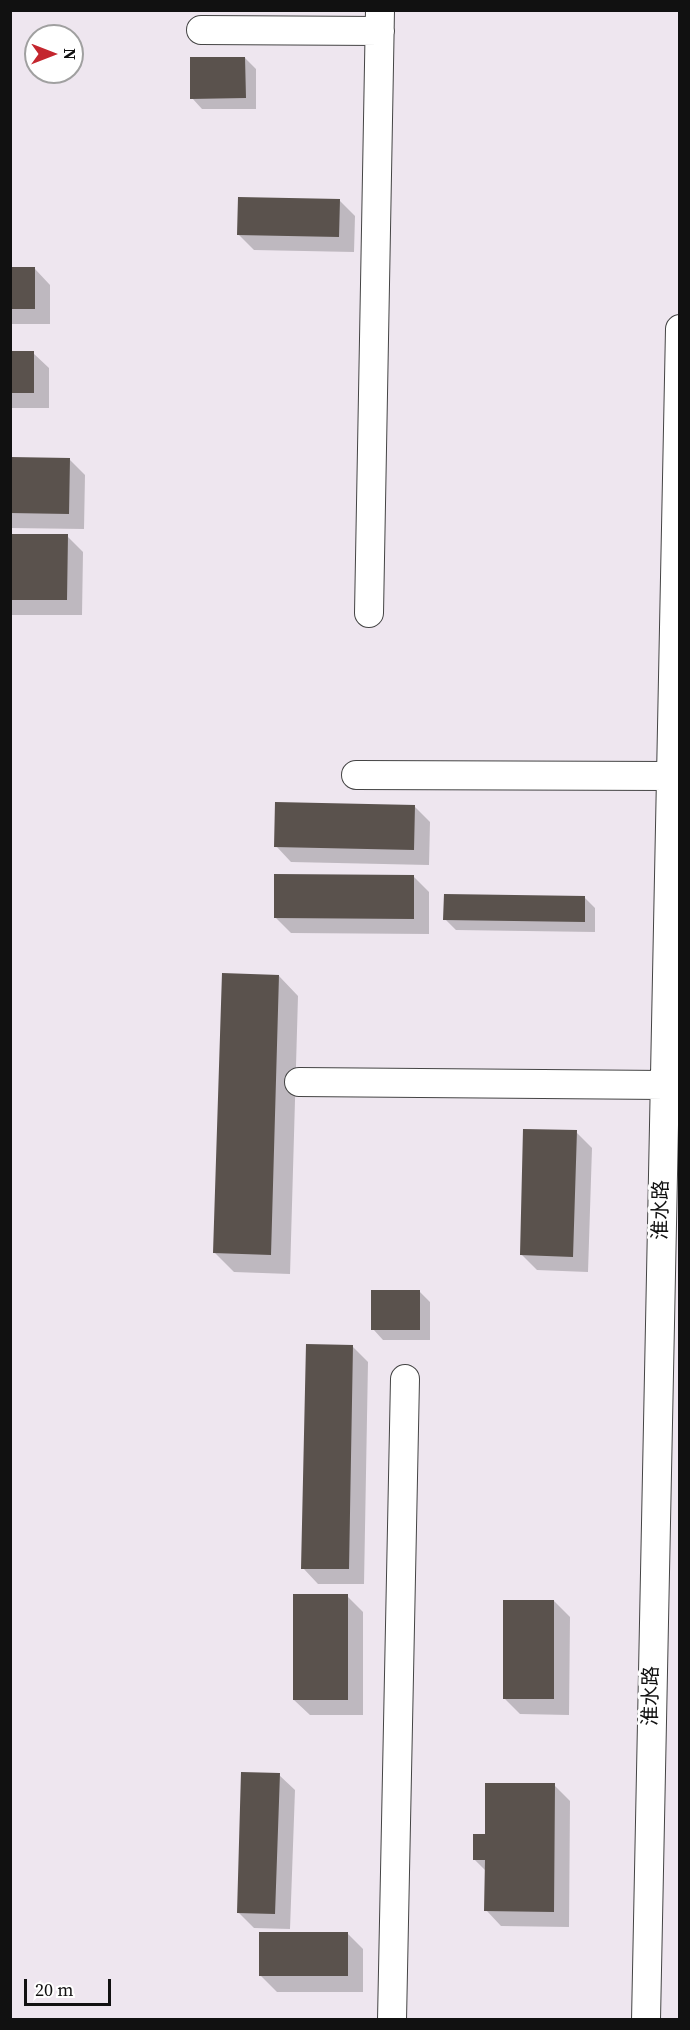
<!DOCTYPE html>
<meta charset="utf-8">
<style>
body{margin:0}
#map{position:relative;width:690px;height:2030px;overflow:hidden;background:#fffdf5;font-family:"Source Serif 4",serif}
canvas{display:block}
.frame{position:absolute;inset:0;border:12px solid #111;pointer-events:none}
.north{position:absolute;left:24px;top:24px;width:60px;height:60px;box-sizing:border-box;background:#fff;border:2px solid #a0a0a0;border-radius:50%;rotate:90deg;font-size:16px;font-weight:700;line-height:24px;text-align:center;color:#111}
.north::after{content:'';display:block;margin:auto;width:21px;height:27px;background:#c4262e;clip-path:polygon(50% 0,100% 100%,50% 72%,0 100%)}
.scale{position:absolute;left:24px;top:1979px;width:87px;height:27px;box-sizing:border-box;border:3px solid #111;border-top:0;padding-left:8px;font-size:18px;line-height:21px;white-space:nowrap;color:#111;-webkit-text-stroke:4px #fff;paint-order:stroke}
</style>
<div id="map">
<canvas width="690" height="2030"></canvas>
<div class="frame"></div>
<div class="north">N</div>
<div class="scale">20 m</div>
</div>
<script>
const g = document.querySelector('canvas').getContext('2d');
g.lineJoin = 'round';
function fillPath(path, color) {
  g.fillStyle = color;
  g.fill(path, 'evenodd');
}
function poly(rows) {
  const path = new Path2D();
  for (const r of rows) {
    path.moveTo(r[0], r[1]);
    for (let i = 2; i < r.length; i += 2) path.lineTo(r[i], r[i + 1]);
  }
  return path;
}
function trace(path, color, width, dash) {
  g.strokeStyle = color;
  g.lineWidth = width;
  g.lineCap = dash ? 'butt' : 'round';
  g.setLineDash(dash || []);
  g.stroke(path);
}
function write(font, color, halo, rows, align = 'center') {
  g.font = font + ' "Source Serif 4","Noto Sans SC",serif';
  g.lineWidth = 6;
  g.setLineDash([]);
  g.textBaseline = 'middle';
  g.strokeStyle = halo;
  g.fillStyle = color;
  for (const [text, x, y, turn = 0] of rows) {
    g.save();
    g.translate(x, y);
    g.rotate((+turn || 0) * Math.PI / 180);
    g.textAlign = isNaN(turn) ? turn : align;
    if (halo) g.strokeText(text, 0, 0);
    g.fillText(text, 0, 0);
    g.restore();
  }
}
fillPath(poly([
 [11,11,679,11,679,2019,11,2019],
 [36,36,72,36,72,72,36,72]
]), '#eee6ef');
fillPath(poly([
 [245,58,256,69,256,109,202,109,192,98],
 [339,200,355,216,354,252,254,250,238,234],
 [10,269,35,269,50,285,50,324,10,324],
 [10,353,33,353,49,368,49,408,10,408],
 [10,459,69,459,85,475,84,529,10,528],
 [10,535,67,536,83,552,82,615,10,615],
 [414,806,430,822,429,865,291,862,276,846],
 [413,876,429,892,429,934,291,933,275,917],
 [584,897,595,908,595,932,456,930,445,919],
 [279,976,298,996,290,1274,234,1272,215,1253],
 [576,1132,592,1148,588,1272,537,1270,521,1254],
 [419,1291,430,1302,430,1340,383,1340,373,1329],
 [352,1346,368,1362,364,1584,318,1584,303,1568],
 [347,1596,363,1612,363,1715,310,1715,294,1700],
 [554,1601,570,1617,569,1715,520,1714,504,1698],
 [279,1775,295,1790,290,1929,254,1928,238,1912],
 [554,1785,570,1801,569,1927,501,1926,486,1910,486,1871,474,1859,486,1835],
 [347,1933,363,1949,363,1992,277,1992,261,1976]
]), '#0003');
fillPath(poly([
 [190,57,245,57,246,98,190,99],
 [238,197,340,199,339,237,237,235],
 [10,267,35,267,35,309,10,309],
 [10,351,34,351,34,393,10,393],
 [10,457,70,458,69,514,10,513],
 [10,534,68,534,67,600,10,600],
 [275,802,415,805,414,850,274,847],
 [274,874,414,875,414,919,274,918],
 [444,894,585,896,585,922,443,920],
 [222,973,279,975,271,1255,213,1253],
 [523,1129,577,1130,573,1257,520,1255],
 [371,1290,420,1290,420,1330,371,1330],
 [306,1344,353,1345,349,1569,301,1569],
 [293,1594,348,1594,348,1700,293,1700],
 [503,1600,554,1600,554,1699,503,1699],
 [241,1772,280,1773,275,1914,237,1913],
 [485,1783,555,1783,554,1912,484,1911,485,1860,473,1860,473,1834,485,1834],
 [259,1932,348,1932,348,1976,259,1976]
]), '#5a524d');
const minor = poly([
 [201,30,380,31],
 [369,613,380,10],
 [356,775,670,776],
 [299,1082,664,1085],
 [392,2020,405,1379],
 [646,2020,680,329]
]);
trace(minor, '#444', 30);
trace(minor, '#fff', 28);
write('20px', '#111', '#fff', [
 ["淮水路",662,1210,-89],
 ["淮水路",652,1696,-89]
]);
</script>
